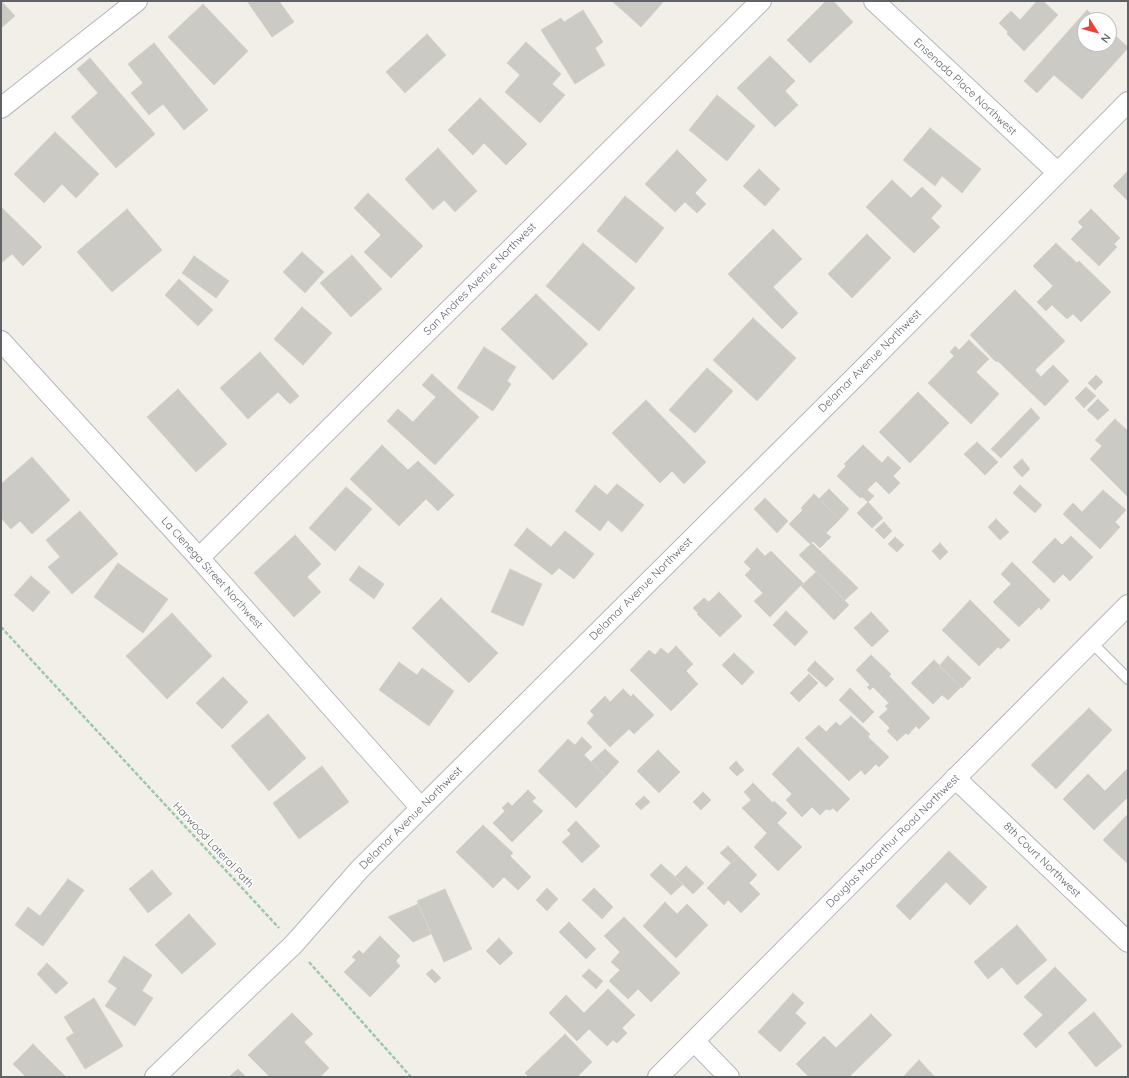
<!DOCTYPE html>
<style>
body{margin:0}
#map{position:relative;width:1129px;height:1078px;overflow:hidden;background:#f1efe8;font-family:Quicksand,sans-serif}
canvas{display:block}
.frame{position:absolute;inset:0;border:2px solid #5f6368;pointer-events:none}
.north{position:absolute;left:1077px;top:12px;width:40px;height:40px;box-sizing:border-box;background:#fff;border:1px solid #bfc1c3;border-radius:50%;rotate:126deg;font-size:11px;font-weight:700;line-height:16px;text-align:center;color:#5f6368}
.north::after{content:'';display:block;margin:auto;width:14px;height:18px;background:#ea4335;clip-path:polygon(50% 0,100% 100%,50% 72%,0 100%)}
</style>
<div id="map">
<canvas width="1129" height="1078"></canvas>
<div class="frame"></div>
<div class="north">N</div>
</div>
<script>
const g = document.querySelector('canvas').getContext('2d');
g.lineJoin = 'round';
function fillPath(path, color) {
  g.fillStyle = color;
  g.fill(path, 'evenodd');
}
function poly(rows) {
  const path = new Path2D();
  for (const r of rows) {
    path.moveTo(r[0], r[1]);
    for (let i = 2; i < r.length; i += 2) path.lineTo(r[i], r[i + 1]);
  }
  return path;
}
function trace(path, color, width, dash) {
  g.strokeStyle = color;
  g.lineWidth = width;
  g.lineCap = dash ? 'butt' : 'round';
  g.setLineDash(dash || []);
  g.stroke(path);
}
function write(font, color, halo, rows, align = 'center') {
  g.font = font + ' Quicksand,sans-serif';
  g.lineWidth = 3;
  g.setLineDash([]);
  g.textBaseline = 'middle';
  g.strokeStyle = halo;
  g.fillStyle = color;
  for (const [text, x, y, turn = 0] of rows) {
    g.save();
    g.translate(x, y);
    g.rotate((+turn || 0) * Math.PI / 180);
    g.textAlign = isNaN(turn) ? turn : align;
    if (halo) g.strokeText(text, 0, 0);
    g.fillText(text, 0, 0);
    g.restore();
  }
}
const building = poly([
 [1,1,15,16,1,28,1,1],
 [247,1,279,1,294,22,272,37,247,1],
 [612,1,664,1,641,27,612,1],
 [826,1,833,1,853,22,810,63,787,40,826,1],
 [1037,1,1043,1,1058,15,1024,51,1007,34,1008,32,999,23,1011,11,1020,20,1037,1],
 [203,4,248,51,214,85,168,37,203,4],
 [583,10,603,42,595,48,605,65,575,84,541,30,561,18,564,22,583,10],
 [1087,10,1098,20,1085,20,1085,44,1109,44,1109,30,1128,47,1128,48,1082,99,1054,75,1037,93,1024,81,1087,10],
 [427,34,446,55,405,93,386,72,427,34],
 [526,42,561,74,552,84,565,95,540,123,505,92,520,75,507,63,526,42],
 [154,43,208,110,184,130,163,104,149,115,131,93,143,83,128,64,154,43],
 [770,56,795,81,785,91,798,105,775,127,737,88,770,56],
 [90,58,155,134,116,168,71,117,98,93,77,69,90,58],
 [717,95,755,126,727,161,689,130,717,95],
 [480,98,527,144,506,165,484,143,473,155,448,130,480,98],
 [930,128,981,169,962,193,942,176,935,186,903,160,930,128],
 [55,132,99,174,76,198,62,184,44,203,14,174,55,132],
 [438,148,477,191,455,212,444,200,433,210,405,179,438,148],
 [677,150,707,180,695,193,706,204,697,213,685,202,675,212,645,184,677,150],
 [759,169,780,189,765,206,743,186,759,169],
 [1128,171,1128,201,1113,186,1128,171],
 [892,180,911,198,922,187,942,206,931,218,940,227,914,253,866,207,892,180],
 [368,193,423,246,391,278,364,252,381,235,354,208,368,193],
 [625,196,664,228,636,263,597,231,625,196],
 [1,207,42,247,23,266,12,254,1,263,1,207],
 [127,209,162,250,112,292,77,252,127,209],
 [1091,209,1120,238,1114,244,1117,247,1099,266,1071,239,1083,227,1078,222,1091,209],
 [773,229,802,259,773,287,798,313,782,329,728,274,773,229],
 [867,234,891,258,852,298,828,274,867,234],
 [583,243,635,288,599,331,546,286,583,243],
 [1056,243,1077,263,1079,261,1111,292,1081,322,1073,314,1067,319,1052,305,1046,311,1037,302,1053,286,1033,266,1056,243],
 [302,252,324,272,305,293,283,272,302,252],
 [352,255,382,289,351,317,320,283,352,255],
 [194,256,229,281,216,298,182,273,194,256],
 [179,279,213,310,198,326,165,295,179,279],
 [1015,290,1065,341,1035,370,1041,377,1028,390,999,362,995,361,970,335,1015,290],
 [536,294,588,344,553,380,501,329,536,294],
 [302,307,332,333,303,365,274,339,302,307],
 [753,318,796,358,757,401,713,360,753,318],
 [969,340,989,359,976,372,999,394,971,424,928,383,954,356,950,352,955,346,959,350,969,340],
 [484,347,516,367,507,381,511,384,493,411,457,388,484,347],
 [260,352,299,396,290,404,278,392,248,419,220,388,260,352],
 [1053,365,1069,381,1045,406,1028,390,1053,365],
 [707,368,733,391,695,433,669,410,707,368],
 [432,374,479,417,435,465,387,421,398,409,413,422,436,397,422,385,432,374],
 [1096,375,1103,382,1095,390,1088,383,1096,375],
 [1086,387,1096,396,1084,408,1075,398,1086,387],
 [178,389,227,444,196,472,147,417,178,389],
 [918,392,949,423,910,463,879,432,918,392],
 [1098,399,1109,410,1098,420,1087,410,1098,399],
 [646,400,706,462,684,484,672,471,660,483,612,433,646,400],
 [1031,408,1040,418,1001,458,991,449,1031,408],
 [1115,419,1128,431,1128,497,1090,459,1102,446,1095,440,1115,419],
 [977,442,998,462,985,475,964,454,977,442],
 [382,445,408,470,418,461,454,495,438,511,426,499,399,526,350,479,382,445],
 [863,445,882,463,888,456,901,468,893,476,900,483,889,494,876,481,867,490,874,496,868,502,862,497,860,498,837,476,846,466,844,464,863,445],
 [32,457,70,500,32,534,20,521,11,529,1,518,1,484,32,457],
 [1022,459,1030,469,1022,477,1013,467,1022,459],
 [617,484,644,505,622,532,608,520,600,531,575,511,595,485,607,495,617,484],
 [1020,485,1042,505,1035,513,1013,493,1020,485],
 [346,487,372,509,335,551,309,528,346,487],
 [829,489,849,509,840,519,819,499,829,489],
 [1103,490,1126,510,1115,522,1120,527,1100,549,1063,514,1073,503,1082,512,1103,490],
 [814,494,840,519,826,533,831,537,820,548,813,541,810,544,789,524,803,510,801,508,814,494],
 [765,498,788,521,777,533,754,509,765,498],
 [868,502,883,518,872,528,857,513,868,502],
 [80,511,118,554,72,594,48,567,60,557,46,540,80,511],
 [996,519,1009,532,1000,540,988,527,996,519],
 [884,522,892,531,884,539,875,530,884,522],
 [527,528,551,547,565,531,594,554,574,579,559,568,552,575,514,545,527,528],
 [295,535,321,564,307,577,321,592,294,617,254,573,295,535],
 [1071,536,1093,557,1070,581,1063,574,1054,583,1032,562,1055,538,1062,545,1071,536],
 [895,537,904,545,897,552,888,544,895,537],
 [812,543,858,588,845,600,799,555,812,543],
 [940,543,948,552,940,560,932,551,940,543],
 [757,548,765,556,771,551,803,583,770,617,754,601,763,593,745,575,751,569,744,562,757,548],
 [1012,562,1050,600,1041,610,1039,607,1019,627,993,602,1011,584,1001,574,1012,562],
 [118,563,168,599,143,633,94,597,118,563],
 [359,566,384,584,374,599,349,580,359,566],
 [510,569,542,584,523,626,491,612,510,569],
 [816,572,849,605,834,620,801,586,816,572],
 [31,576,50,592,33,612,14,595,31,576],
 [719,592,742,616,720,637,697,614,698,613,693,608,704,598,709,602,719,592],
 [441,598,498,653,469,683,412,628,441,598],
 [970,600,1010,640,1001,649,998,647,979,666,942,630,970,600],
 [786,611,808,632,795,646,773,625,786,611],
 [871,612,889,631,872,647,854,628,871,612],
 [172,613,212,656,167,699,126,656,172,613],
 [676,646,693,664,686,671,698,684,671,711,630,670,649,650,655,655,661,648,668,654,676,646],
 [734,653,754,672,742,685,722,665,734,653],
 [871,655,891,674,889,676,930,718,919,729,916,726,908,735,906,733,897,741,887,731,890,728,879,717,888,709,885,706,889,703,873,687,870,690,867,687,870,685,856,670,871,655],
 [948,656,971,678,962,688,939,666,948,656],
 [934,660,961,687,948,700,942,695,933,704,911,683,934,660],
 [815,661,834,679,826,687,807,670,815,661],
 [399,662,417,675,422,668,454,691,429,726,379,690,399,662],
 [809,674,818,683,799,702,790,693,809,674],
 [223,677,248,702,222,729,196,703,223,677],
 [850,688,874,712,863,723,839,700,850,688],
 [623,689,631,697,633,694,654,715,634,734,629,729,610,747,587,723,594,715,590,711,605,696,610,702,623,689],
 [1089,708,1112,730,1056,789,1031,765,1089,708],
 [268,714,306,758,269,791,231,746,268,714],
 [851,716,870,734,868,737,889,757,879,767,876,764,865,775,861,770,849,781,805,738,819,725,826,732,836,722,840,726,851,716],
 [582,737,592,747,584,755,606,776,576,808,538,771,568,739,575,745,582,737],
 [798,747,850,799,837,812,833,808,830,810,826,809,820,815,812,807,802,817,786,800,792,794,772,774,798,747],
 [605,749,619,762,606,776,591,762,605,749],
 [658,750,680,772,659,793,637,771,658,750],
 [736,761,744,770,737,776,729,768,736,761],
 [322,766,349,802,299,839,273,803,322,766],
 [1128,768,1128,797,1094,830,1063,799,1088,774,1105,791,1128,768],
 [753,783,773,803,774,801,787,813,777,823,802,847,778,871,754,847,767,833,742,808,751,800,744,792,753,783],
 [528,790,536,798,532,801,543,811,512,842,493,823,505,811,502,808,508,802,512,806,528,790],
 [703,792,711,800,701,810,693,802,703,792],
 [644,796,650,802,641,810,635,804,644,796],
 [1128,814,1128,864,1103,840,1128,814],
 [576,821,600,846,582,863,562,842,571,834,567,830,576,821],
 [483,825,513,853,510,856,531,877,518,890,504,877,493,888,456,852,483,825],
 [728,846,738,856,731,863,720,853,728,846],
 [949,851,987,887,970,905,946,882,910,920,896,906,949,851],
 [738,856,757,875,749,883,760,894,741,913,728,900,724,905,707,888,738,856],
 [661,864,683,884,671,895,650,875,661,864],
 [686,866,704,883,693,894,675,877,686,866],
 [152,870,172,894,148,913,129,889,152,870],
 [68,879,84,890,43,946,15,925,28,907,40,916,68,879],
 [547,888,558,899,547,911,536,900,547,888],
 [594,888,613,907,602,919,582,900,594,888],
 [445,889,472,949,444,962,417,901,445,889],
 [665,902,677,914,687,904,708,925,676,958,643,926,665,902],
 [418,904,431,934,413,942,388,917,418,904],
 [189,914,216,944,182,974,155,945,189,914],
 [624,917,680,973,651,1002,638,989,628,999,609,981,620,970,611,962,620,952,604,936,624,917],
 [569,922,596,949,586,959,559,932,569,922],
 [1017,925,1047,960,1017,985,1002,967,988,979,974,962,1017,925],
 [380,936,400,956,396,961,400,966,370,997,344,972,356,960,352,957,359,950,363,954,380,936],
 [499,938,513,953,500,965,486,951,499,938],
 [124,956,152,975,142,991,153,998,135,1026,105,1006,117,988,108,982,124,956],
 [47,963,68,983,56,994,37,974,47,963],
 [1055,967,1087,1000,1036,1048,1023,1034,1043,1015,1024,997,1055,967],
 [432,969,441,978,435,983,426,974,432,969],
 [589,969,603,981,596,989,582,976,589,969],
 [608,989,635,1015,622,1028,627,1033,617,1043,613,1040,607,1046,589,1029,577,1041,549,1013,566,995,584,1013,608,989],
 [793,993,804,1003,795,1013,806,1023,780,1052,758,1032,793,993],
 [94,998,123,1046,85,1069,66,1038,74,1033,64,1017,94,998],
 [1094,1012,1122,1046,1096,1067,1068,1033,1094,1012],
 [292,1013,313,1034,304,1042,329,1068,320,1077,270,1077,248,1055,292,1013],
 [871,1014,892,1035,849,1077,809,1077,796,1064,824,1036,836,1048,871,1014],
 [565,1034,592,1062,577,1077,529,1077,525,1073,565,1034],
 [33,1044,66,1077,26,1077,13,1064,33,1044],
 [919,1060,934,1076,933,1077,903,1077,919,1060],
 [238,1069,246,1077,229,1077,238,1069]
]);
fillPath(building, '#cccac5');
trace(building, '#d6d1c6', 1);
const lane = poly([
 [1091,642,1128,679]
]);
const street = poly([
 [874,1,1057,172],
 [1,108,137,1],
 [1,341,199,558,421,808],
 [199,558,761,1],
 [955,778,1128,942],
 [694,1041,729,1077],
 [155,1077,294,944,359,870,421,808,857,375,1128,102],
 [658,1077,1128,605]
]);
trace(lane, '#b5b8bc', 12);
trace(street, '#b5b8bc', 22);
trace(poly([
 [1,627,279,928],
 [309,962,411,1077]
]), '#9cc7a9', 2.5, [4, 2]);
trace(lane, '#fff', 10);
trace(street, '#fff', 20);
write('11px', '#5f6368', '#fff', [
 ["Ensenada Place Northwest",965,87,43],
 ["San Andres Avenue Northwest",480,279,-45],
 ["Delamar Avenue Northwest",870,361,-45],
 ["La Cienega Street Northwest",212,573,48],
 ["Delamar Avenue Northwest",641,589,-45],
 ["Delamar Avenue Northwest",411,818,-45],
 ["Douglas Macarthur Road Northwest",893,841,-45],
 ["Harwood Lateral Path",213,845,47],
 ["8th Court Northwest",1042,860,44]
]);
</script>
